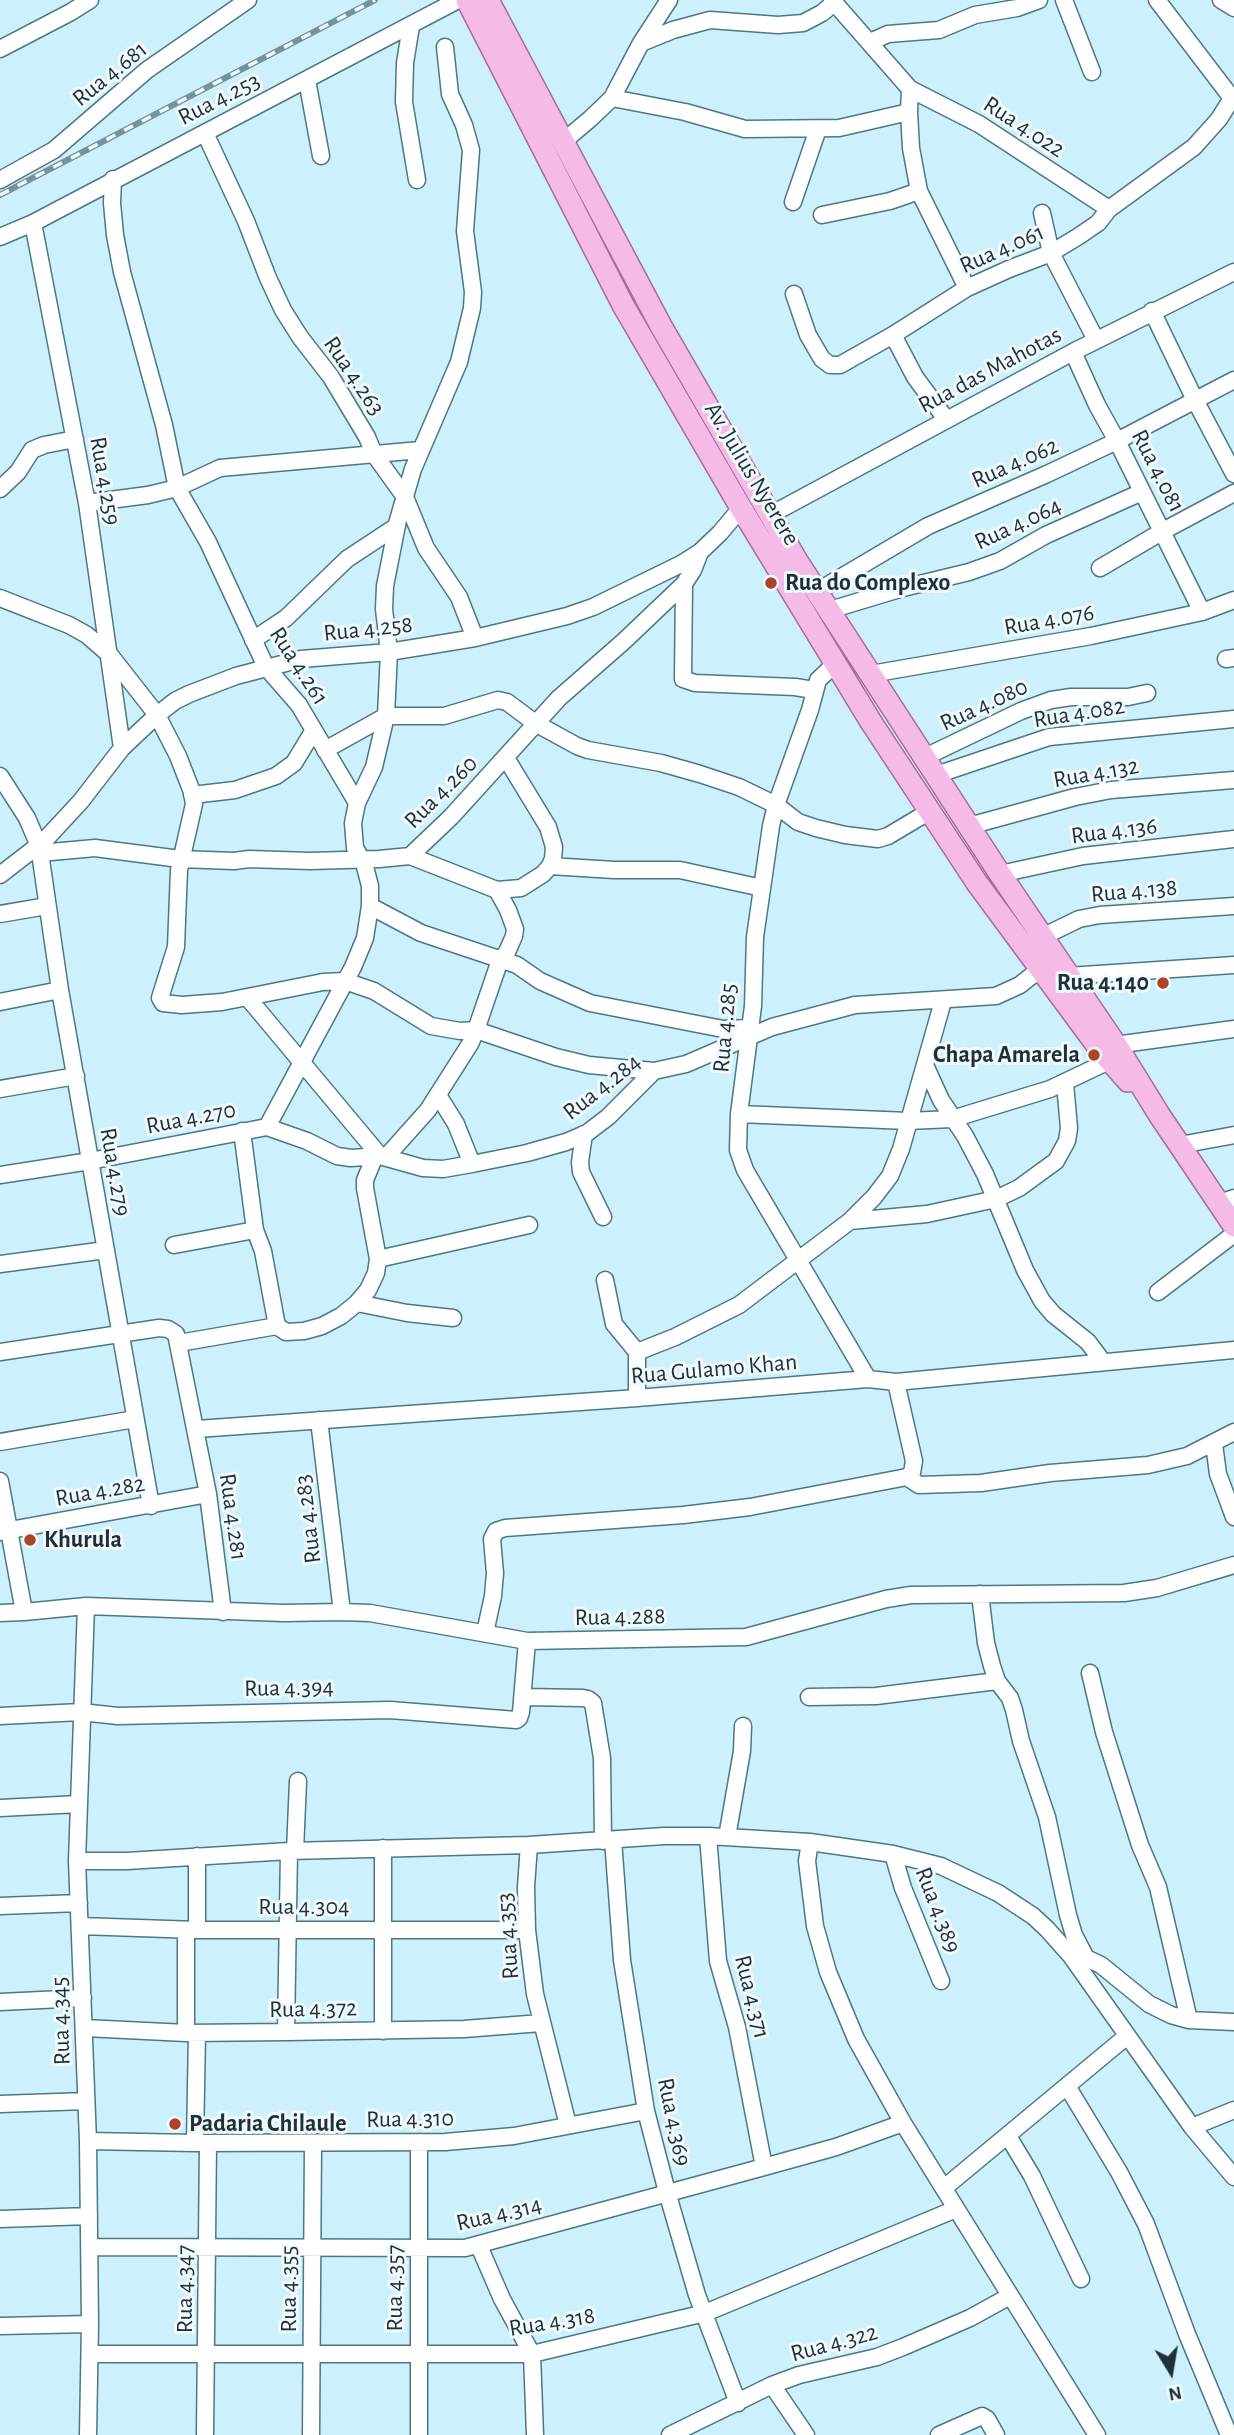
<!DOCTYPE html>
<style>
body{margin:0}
#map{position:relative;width:1234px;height:2435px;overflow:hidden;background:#ccf1fc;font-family:"Alegreya Sans",sans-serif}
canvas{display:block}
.north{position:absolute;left:1136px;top:2337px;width:70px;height:70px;-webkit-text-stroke:5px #f0f9fb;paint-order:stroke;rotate:169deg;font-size:19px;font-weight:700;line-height:28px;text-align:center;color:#1f3136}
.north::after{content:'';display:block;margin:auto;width:24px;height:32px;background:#1f3136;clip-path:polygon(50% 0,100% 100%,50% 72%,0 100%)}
</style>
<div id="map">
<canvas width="1234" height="2435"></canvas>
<div class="north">N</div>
</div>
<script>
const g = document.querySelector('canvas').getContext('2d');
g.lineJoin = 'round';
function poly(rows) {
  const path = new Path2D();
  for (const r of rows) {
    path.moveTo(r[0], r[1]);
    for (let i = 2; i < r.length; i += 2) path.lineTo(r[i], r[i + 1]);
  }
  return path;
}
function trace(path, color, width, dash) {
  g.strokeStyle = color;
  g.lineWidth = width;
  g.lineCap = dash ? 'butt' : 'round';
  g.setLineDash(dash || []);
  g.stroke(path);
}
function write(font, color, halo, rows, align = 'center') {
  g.font = font + ' "Alegreya Sans",sans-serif';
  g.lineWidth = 6;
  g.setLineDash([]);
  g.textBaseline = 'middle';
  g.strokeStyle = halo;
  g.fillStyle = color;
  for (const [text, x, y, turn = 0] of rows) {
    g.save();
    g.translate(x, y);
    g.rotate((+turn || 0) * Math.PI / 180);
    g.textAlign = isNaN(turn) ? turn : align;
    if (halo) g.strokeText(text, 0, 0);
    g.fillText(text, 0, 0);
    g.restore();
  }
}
const minor = poly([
 [832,0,910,89,909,112,911,148,919,191,967,288],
 [1064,0,1092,72],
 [1157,0,1234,101],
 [1221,0,1234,8],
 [411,26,405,63,404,102,417,180],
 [870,42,888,34,939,30,975,15,1017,8,1039,0],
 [641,43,673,30,710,20,778,25,803,23,822,13,834,3],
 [0,49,71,12,90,0],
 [307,80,321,156],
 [910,89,979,124,1109,209],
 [612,98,685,112,745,129,839,128,909,112],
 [205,133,246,221,268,278,283,310,300,337,331,377,367,437,374,454,405,497,426,548,459,597,475,638],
 [564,141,590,119,612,98,641,43,669,0],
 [113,179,112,203,115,235,122,272,164,425,177,488,208,542,266,667,299,705,357,803],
 [0,180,54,150,147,70,248,0],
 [793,202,818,129],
 [1042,213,1051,253,1096,340],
 [822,215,890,201,919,191],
 [33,223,87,503,122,748],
 [0,237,33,223,458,0],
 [794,294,808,335,822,359,830,365,840,365,893,335,967,288,1009,269,1051,253,1079,236,1098,223,1109,209,1194,147,1219,119,1234,95],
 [1152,311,1195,400,1234,474],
 [893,335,915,377,946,419],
 [1073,352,1097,405,1117,441,1202,612],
 [0,489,18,472,32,450,44,445,75,439],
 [87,503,148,495,177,488,220,468,420,450],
 [770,515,1073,352,1234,272],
 [1100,568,1163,531,1234,493],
 [684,584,683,679,695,683,795,687,814,690],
 [818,591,928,526,1047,474,1117,441,1234,380],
 [0,598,69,625,87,635,110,655,157,715,178,756,192,792,194,804,179,870,176,947,160,998,163,1003,182,1005,222,1002,323,982,345,981,374,991,431,1026,460,1031,476,1030,556,1057,589,1065,654,1071],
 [830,610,903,588,969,572,1000,561,1046,535,1142,492],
 [253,640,286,618,347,559,397,526],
 [1226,659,1234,658],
 [835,664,818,680,810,710,776,805,771,826,755,937,753,1006,739,1114,738,1150,745,1170,868,1379],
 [871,674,1091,636,1202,612,1234,600],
 [325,750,386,716,444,716,498,700,507,702,535,723,577,746,588,750,661,763,700,774,739,787,776,805,798,822,816,828,845,835,878,839,888,836,930,811],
 [925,757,1021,711,1051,700,1071,697,1128,697,1147,693],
 [506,758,548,827,554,847,553,859,550,866],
 [936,775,1049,737,1234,719],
 [0,776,27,818,39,846,60,990,151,1506],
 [192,795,235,790,276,776,294,763,314,730],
 [969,826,1075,797,1111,790,1234,780],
 [40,853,95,848,180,859,234,861,249,859,310,861,379,859,410,856,451,817,559,698,623,642,684,584,693,570,700,552],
 [410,856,497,890,521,888,543,874,550,866,614,870,680,870,762,888],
 [1000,874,1083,856,1234,839],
 [0,875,44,841,81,801,122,748,157,715,175,701,189,694,236,676,301,659,389,652,475,638,567,616,593,607,681,564,700,552,720,533,741,508],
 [370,906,421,933,517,965,540,981,590,1003,723,1029,750,1028],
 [0,914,47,906],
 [1042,937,1079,919,1100,915,1234,906],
 [1068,976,1234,965],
 [248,998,380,1156],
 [0,1002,60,990],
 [1115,1045,1234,1029],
 [925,1065,941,1100,965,1136,985,1174,1025,1270,1042,1301,1053,1314,1088,1342,1103,1362],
 [0,1089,76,1076],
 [438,1095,456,1124,472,1164],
 [739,1114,908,1121,952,1119,1050,1089,1109,1061],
 [267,1127,353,967,365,938,370,906,370,886,364,863,355,848,353,823,357,803,374,767,386,716,389,652,384,609,385,586,398,520,413,469,459,362,472,308,473,292,465,231,471,150,464,125,450,94,445,47],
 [242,1131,255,1230,263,1251,277,1326],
 [584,1134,580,1162,581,1172,603,1217],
 [1180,1145,1234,1135],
 [386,1157,428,1110,470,1044,476,1030,500,960,507,952,514,936,515,929,508,910,497,890],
 [0,1175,90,1161,267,1127,307,1141,337,1156,351,1158,380,1156,423,1168,443,1169,472,1164,527,1153,566,1142,587,1133,608,1117,654,1071,686,1064,772,1027,855,1005,996,996,1020,985,1040,969],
 [1219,1203,1234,1198],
 [850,1221,927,1214,996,1199,1019,1188,1056,1161,1067,1141,1069,1128,1065,1084],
 [174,1245,255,1230],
 [378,1259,529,1225],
 [0,1264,106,1250],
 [605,1280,614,1324,637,1352,637,1398],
 [1158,1292,1234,1234],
 [357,1303,407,1313,453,1318],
 [179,1343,277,1326,286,1332,304,1331,322,1326,341,1316,357,1303,368,1290,376,1273,378,1259,365,1188,365,1180,375,1156],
 [0,1352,159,1328,168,1329,176,1334,208,1494,223,1612],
 [637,1352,675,1337,739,1305,850,1221,874,1197,890,1176,901,1149,943,1001],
 [319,1420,342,1612],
 [197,1429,637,1398,868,1379,896,1382,1234,1350],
 [0,1442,135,1419],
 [1214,1444,1218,1474,1234,1517],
 [907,1477,919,1485,981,1483,1050,1473,1148,1465,1187,1456,1234,1432],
 [0,1481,24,1612],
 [0,1532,208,1494],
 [980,1594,986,1643,992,1666,997,1681,1010,1698,1014,1710,1021,1741,1047,1817,1068,1915,1074,1935,1086,1958],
 [86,1606,77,1861,88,2141,90,2324,88,2435],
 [0,1613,24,1612,86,1606,284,1613,342,1612,370,1613,527,1641,746,1637,886,1599,911,1595,1124,1593,1157,1588,1234,1565],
 [485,1633,493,1596,495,1573,492,1539,496,1531,505,1528,683,1515,750,1507,907,1477,912,1473,914,1461,896,1382],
 [1090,1673,1104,1732,1140,1845,1158,1887,1189,2020],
 [523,1697,583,1698,588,1699,593,1703,602,1758,603,1841],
 [809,1697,876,1696,997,1681],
 [0,1716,81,1712,118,1716,390,1710,516,1720,519,1718,521,1712,527,1641],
 [0,1808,79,1804],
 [708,1836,718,1961,737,2027,764,2167],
 [727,1837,742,1751,743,1726],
 [613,1840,622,1960,646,2111,667,2192,697,2295,738,2403],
 [810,1842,807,1861,815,1926,828,1972,856,2039,903,2123,1097,2435],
 [529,1845,526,1887,527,1930,535,1994,568,2125],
 [295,1851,298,1781],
 [893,1854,903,1888,941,1981],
 [77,1861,127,1861,289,1851,529,1845,664,1836,708,1836,810,1842,893,1854,941,1866,998,1893,1033,1916,1047,1929,1071,1956,1192,2127,1234,2177],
 [0,1906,79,1903],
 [80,1926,197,1930,527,1930],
 [197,1930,197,1856],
 [1077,1957,1086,1958,1101,1965,1149,2004,1171,2015,1189,2020,1234,2022],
 [0,2002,83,1998],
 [85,2028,186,2033,286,2032,464,2029,541,2023],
 [383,2031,383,1848],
 [286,2032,289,1851],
 [186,2033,186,1930],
 [1067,2086,1119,2172,1146,2224,1187,2334,1229,2435],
 [0,2104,86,2101],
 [1192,2127,1234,2110],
 [1008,2136,1032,2176,1081,2279],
 [88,2141,195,2143,445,2142,514,2136,646,2111],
 [419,2142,419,2435],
 [195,2143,197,2033],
 [944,2188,1127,2036],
 [0,2219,89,2216],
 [479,2246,502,2299,532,2354,535,2435],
 [90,2247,465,2248,764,2167,836,2147,903,2123],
 [0,2326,90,2324],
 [90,2354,532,2354,705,2313,956,2209],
 [772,2385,806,2435],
 [205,2435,208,2143],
 [311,2435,313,2143],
 [670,2435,772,2385,799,2375,877,2357,903,2347,970,2318,1010,2296],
 [939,2435,982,2416,987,2419,996,2435]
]);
const major = poly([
 [467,0,623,305,741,508,871,722,977,883,1099,1048,1128,1081],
 [488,0,661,326,797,561,1000,874,1118,1048,1160,1116,1234,1226]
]);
trace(minor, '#4c7883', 19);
trace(major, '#a66c9d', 24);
trace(minor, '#fff', 16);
trace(major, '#f5bae6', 21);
const rail = poly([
 [0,195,375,0]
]);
trace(rail, '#76929a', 6);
trace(rail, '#f0f9fb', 3.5, [10]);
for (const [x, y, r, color] of [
 [771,583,7,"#ac4425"],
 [1163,983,7,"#ac4425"],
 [1094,1055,7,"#ac4425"],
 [30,1540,7,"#ac4425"],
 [175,2124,7,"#ac4425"]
]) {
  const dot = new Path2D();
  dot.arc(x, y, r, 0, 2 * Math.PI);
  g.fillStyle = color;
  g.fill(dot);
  trace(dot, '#f0f9fb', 2.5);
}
write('24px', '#1f3136', '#f0f9fb', [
 ["Rua 4.681",110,74,-39],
 ["Rua 4.253",219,99,-27],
 ["Rua 4.022",1024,127,33],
 ["Rua 4.061",1002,249,-24],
 ["Rua das Mahotas",990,370,-28],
 ["Rua 4.263",354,376,56],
 ["Rua 4.062",1015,463,-24],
 ["Rua 4.081",1158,471,63],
 ["Av. Julius Nyerere",752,474,59],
 ["Rua 4.259",105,481,80],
 ["Rua 4.064",1018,524,-25],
 ["Rua 4.076",1049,620,-10],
 ["Rua 4.258",368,629,-6],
 ["Rua 4.261",299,666,57],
 ["Rua 4.080",984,705,-25],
 ["Rua 4.082",1079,713,-9],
 ["Rua 4.132",1096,773,-10],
 ["Rua 4.260",441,792,-45],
 ["Rua 4.136",1114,831,-7],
 ["Rua 4.138",1134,891,-5],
 ["Rua 4.285",725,1028,-85],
 ["Rua 4.284",602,1087,-38],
 ["Rua 4.270",191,1118,-11],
 ["Rua 4.279",115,1172,80],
 ["Rua Gulamo Khan",714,1369,-5],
 ["Rua 4.282",100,1491,-10],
 ["Rua 4.281",233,1517,82],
 ["Rua 4.283",308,1519,-97],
 ["Rua 4.288",620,1617,-1],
 ["Rua 4.394",289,1688,-1],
 ["Rua 4.304",304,1907],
 ["Rua 4.389",938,1910,69],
 ["Rua 4.353",508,1936,-94],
 ["Rua 4.371",752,1997,76],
 ["Rua 4.372",313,2009,-1],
 ["Rua 4.345",61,2021,-92],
 ["Rua 4.310",410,2119,-1],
 ["Rua 4.369",674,2122,78],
 ["Rua 4.314",499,2214,-13],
 ["Rua 4.357",395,2288,-90],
 ["Rua 4.347",185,2289,-90],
 ["Rua 4.355",289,2289,-90],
 ["Rua 4.318",552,2322,-9],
 ["Rua 4.322",834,2343,-15]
]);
write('bold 24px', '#1f3136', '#f0f9fb', [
 ["Rua do Complexo",785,583],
 ["Rua 4.140",1149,983,"right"],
 ["Chapa Amarela",1080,1055,"right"],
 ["Khurula",44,1540],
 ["Padaria Chilaule",189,2124]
], 'left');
</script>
